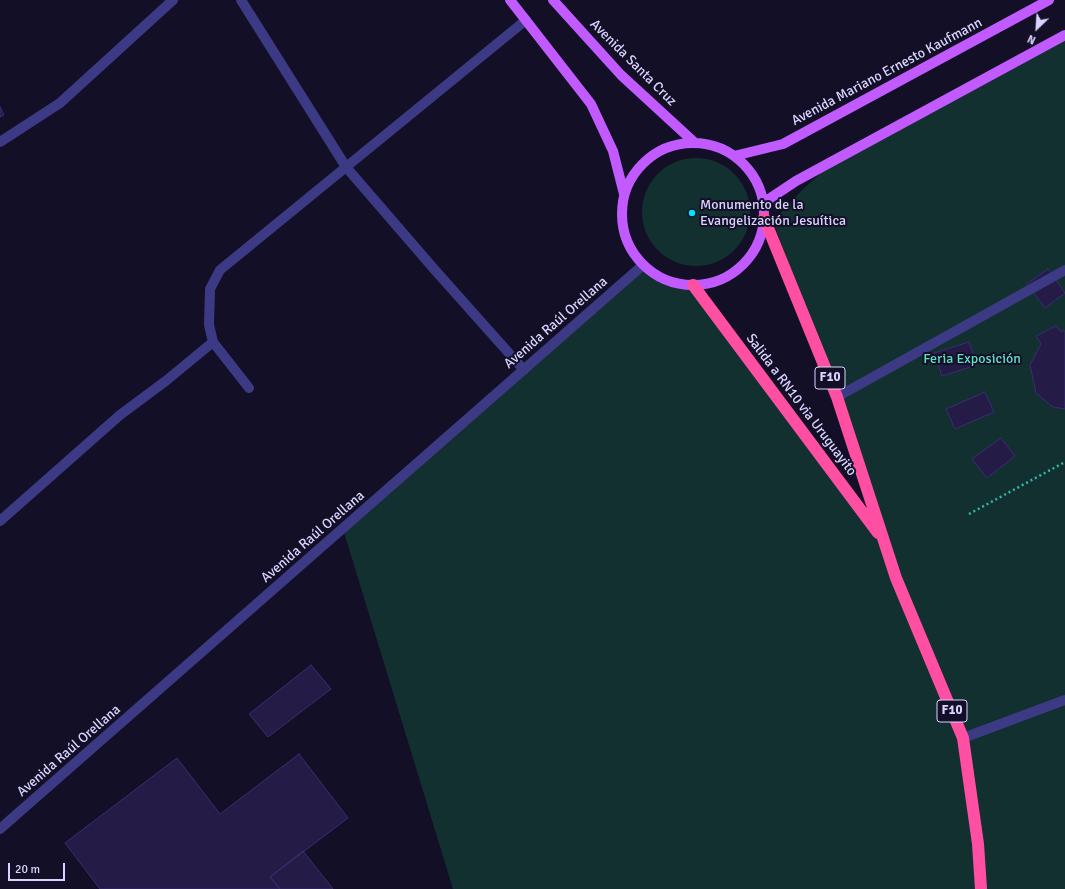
<!DOCTYPE html>
<meta charset="utf-8">
<style>
body{margin:0}
#map{position:relative;width:1065px;height:889px;overflow:hidden;background:#130f26;font-family:Signika,sans-serif}
canvas{display:block}
.north{position:absolute;left:1017px;top:8px;width:40px;height:40px;-webkit-text-stroke:3px #130f26;paint-order:stroke;rotate:205deg;font-size:11px;font-weight:700;line-height:16px;text-align:center;color:#d9d4ff}
.north::after{content:'';display:block;margin:auto;width:14px;height:18px;background:#d9d4ff;clip-path:polygon(50% 0,100% 100%,50% 72%,0 100%)}
.scale{position:absolute;left:8px;top:863px;width:57px;height:18px;box-sizing:border-box;border:2px solid #d9d4ff;border-top:0;padding-left:5px;font-size:12px;line-height:14px;white-space:nowrap;color:#d9d4ff;-webkit-text-stroke:3px #130f26;paint-order:stroke}
</style>
<div id="map">
<canvas width="1065" height="889"></canvas>
<div class="north">N</div>
<div class="scale">20 m</div>
</div>
<script>
const g = document.querySelector('canvas').getContext('2d');
g.lineJoin = 'round';
function fillPath(path, color) {
  g.fillStyle = color;
  g.fill(path, 'evenodd');
}
function poly(rows) {
  const path = new Path2D();
  for (const r of rows) {
    if (r.length === 3) {
      path.moveTo(r[0] + r[2], r[1]);
      path.arc(r[0], r[1], r[2], 0, 2 * Math.PI);
      continue;
    }
    path.moveTo(r[0], r[1]);
    for (let i = 2; i < r.length; i += 2) path.lineTo(r[i], r[i + 1]);
  }
  return path;
}
function trace(path, color, width, dash) {
  g.strokeStyle = color;
  g.lineWidth = width;
  g.lineCap = dash ? 'butt' : 'round';
  g.setLineDash(dash || []);
  g.stroke(path);
}
function write(font, color, halo, rows, align = 'center') {
  g.font = font + ' Signika,sans-serif';
  g.lineWidth = 4;
  g.setLineDash([]);
  g.textBaseline = 'middle';
  g.strokeStyle = halo;
  g.fillStyle = color;
  for (const [text, x, y, turn = 0] of rows) {
    g.save();
    g.translate(x, y);
    g.rotate((+turn || 0) * Math.PI / 180);
    g.textAlign = isNaN(turn) ? turn : align;
    if (halo) g.strokeText(text, 0, 0);
    g.fillText(text, 0, 0);
    g.restore();
  }
}
fillPath(poly([
 [1065,35,1065,889,453,889,343,529,643,265,665,279,679,284,693,285,883,541,837,397,773,221,803,189,832,163],
 [696,212,54]
]), '#12302f');
const building = poly([
 [0,107,4,115,0,117,0,107],
 [1048,269,1065,293,1045,308,1027,284,1048,269],
 [1056,326,1060,331,1065,331,1065,409,1053,407,1036,393,1030,365,1041,344,1036,336,1056,326],
 [969,342,977,365,942,376,934,353,969,342],
 [985,392,994,412,955,429,946,409,985,392],
 [1001,438,1015,456,987,478,972,459,1001,438],
 [311,665,331,689,268,737,249,714,311,665],
 [299,754,348,818,270,877,280,889,100,889,65,843,177,758,220,814,299,754],
 [303,851,333,889,280,889,270,877,303,851]
]);
fillPath(building, '#241b47');
trace(building, '#3b2d73', 1);
trace(poly([
 [969,514,1065,462]
]), '#2fb8b0', 2.5, [2, 3]);
trace(poly([
 [241,0,346,167,434,269,524,370],
 [0,142,60,103,173,0],
 [249,388,213,342,209,325,210,289,220,270,526,20],
 [837,397,1065,270],
 [0,521,120,415,167,380,213,342],
 [963,738,1065,700],
 [0,829,643,265]
]), '#3d3a85', 10);
trace(poly([
 [510,0,591,104,613,151,624,194],
 [553,0,621,75,695,143],
 [693,214,71],
 [734,156,783,144,1049,0],
 [763,203,796,181,1065,35]
]), '#c25bff', 10);
trace(poly([
 [764,218,837,397,896,578,963,738,978,844,981,889],
 [693,285,878,533]
]), '#ff4fa3', 12);
for (const [x, y, r, color] of [
 [692,213,4,"#00e5ff"]
]) {
  const dot = new Path2D();
  dot.arc(x, y, r, 0, 2 * Math.PI);
  g.fillStyle = color;
  g.fill(dot);
  trace(dot, '#130f26', 1.5);
}
for (const [x, y, w] of [
 [830,378,30],
 [952,711,30]
]) {
  const box = new Path2D();
  box.roundRect(x - w / 2, y - 11, w, 22, 3);
  g.fillStyle = '#130f26';
  g.fill(box);
  trace(box, '#d9d4ff', 1);
}
write('bold 13px', '#d9d4ff', null, [
 ["F10",830,378],
 ["F10",952,711]
]);
write('14px', '#d9d4ff', '#130f26', [
 ["Avenida Santa Cruz",633,63,45],
 ["Avenida Mariano Ernesto Kaufmann",887,72,-28],
 ["Avenida Raúl Orellana",556,323,-41],
 ["Salida a RN10 via Uruguayito",801,405,53],
 ["Avenida Raúl Orellana",313,537,-41],
 ["Avenida Raúl Orellana",69,751,-41]
]);
write('14px', '#d9d4ff', '#130f26', [
 ["Monumento de la",700,205],
 ["Evangelización Jesuítica",700,221]
], 'left');
write('14px', '#5fe0c0', '#130f26', [
 ["Feria Exposición",972,359]
]);
</script>
